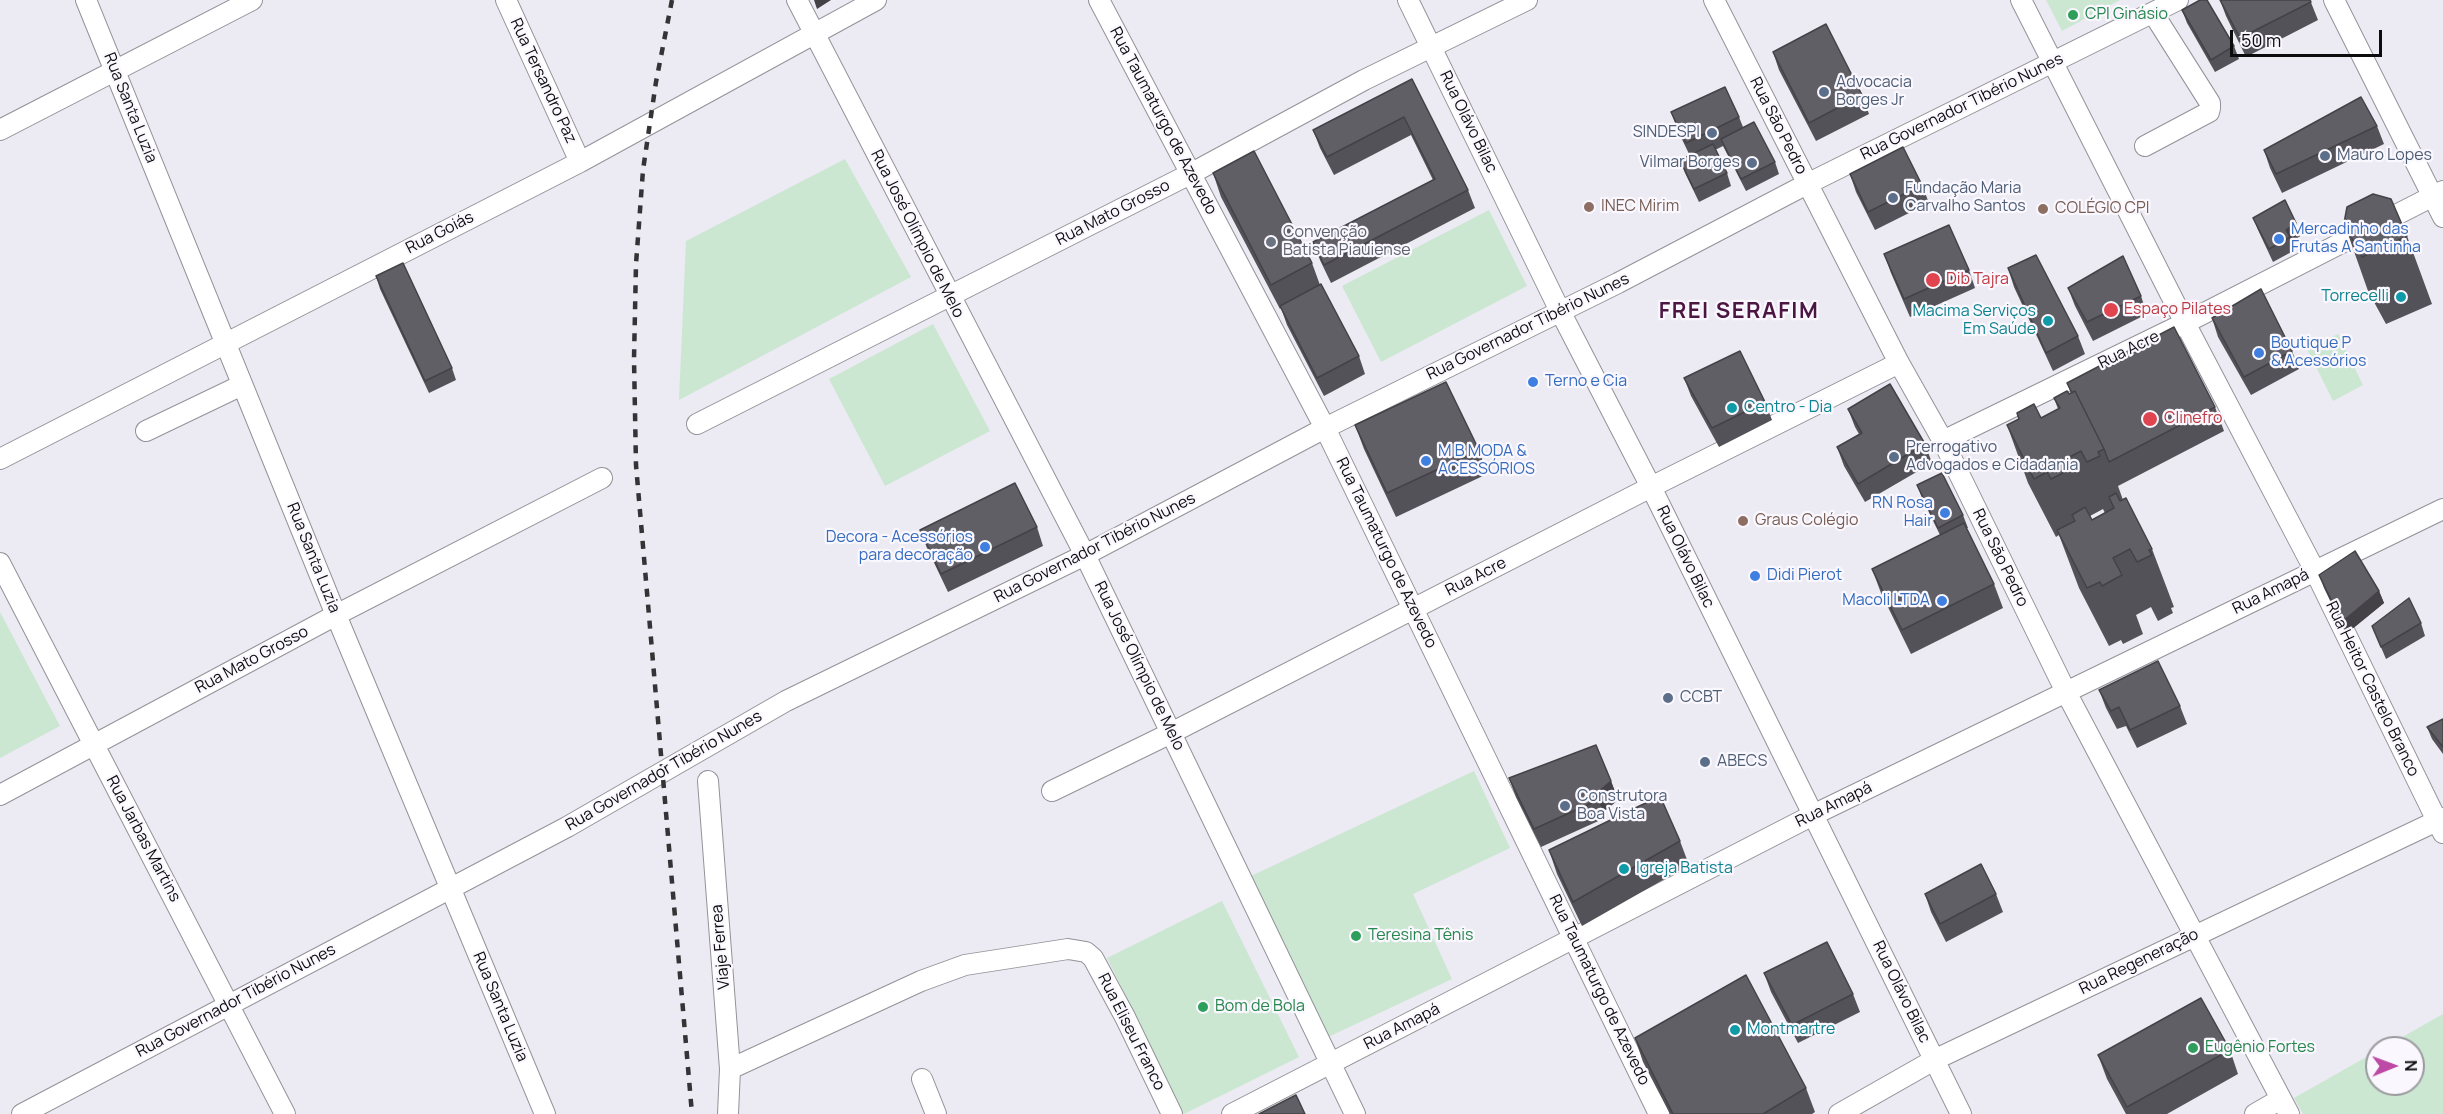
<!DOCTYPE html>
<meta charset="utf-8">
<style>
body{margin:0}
#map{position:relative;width:2443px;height:1114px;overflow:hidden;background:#eceaf2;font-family:Manrope,sans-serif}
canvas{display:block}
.north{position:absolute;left:2365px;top:1036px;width:60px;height:60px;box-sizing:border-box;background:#faf8fe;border:2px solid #9b9a9e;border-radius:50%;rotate:89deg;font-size:16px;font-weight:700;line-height:24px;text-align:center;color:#0c0c0e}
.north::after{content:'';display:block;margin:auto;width:21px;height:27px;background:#bd4ba6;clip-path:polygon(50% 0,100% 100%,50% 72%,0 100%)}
.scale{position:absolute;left:2230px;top:30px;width:152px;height:27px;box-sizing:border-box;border:3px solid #0c0c0e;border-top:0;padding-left:8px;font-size:18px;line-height:21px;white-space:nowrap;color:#0c0c0e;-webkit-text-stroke:4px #faf8fe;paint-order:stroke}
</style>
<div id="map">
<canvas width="2443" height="1114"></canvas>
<div class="north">N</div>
<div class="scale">50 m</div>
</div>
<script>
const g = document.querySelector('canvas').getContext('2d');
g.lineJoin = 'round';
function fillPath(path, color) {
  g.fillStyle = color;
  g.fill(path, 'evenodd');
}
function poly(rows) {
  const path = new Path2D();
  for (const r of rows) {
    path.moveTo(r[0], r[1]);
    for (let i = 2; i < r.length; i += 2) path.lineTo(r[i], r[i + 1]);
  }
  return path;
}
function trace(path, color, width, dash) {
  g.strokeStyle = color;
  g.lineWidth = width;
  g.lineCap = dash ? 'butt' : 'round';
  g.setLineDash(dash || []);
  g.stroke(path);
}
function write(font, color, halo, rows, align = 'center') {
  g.font = font + ' Manrope,sans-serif';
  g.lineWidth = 4.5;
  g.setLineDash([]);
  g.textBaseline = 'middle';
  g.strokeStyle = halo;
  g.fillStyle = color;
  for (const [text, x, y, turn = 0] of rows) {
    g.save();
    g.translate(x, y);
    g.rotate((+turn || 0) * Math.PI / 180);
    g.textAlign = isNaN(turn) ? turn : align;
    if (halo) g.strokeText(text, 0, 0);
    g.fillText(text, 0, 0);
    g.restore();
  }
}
fillPath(poly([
 [2046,0,2120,0,2062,31],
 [845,159,911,277,679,400,686,241],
 [1489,210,1527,286,1381,362,1342,286],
 [933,324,990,431,885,486,829,379],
 [2338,334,2363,385,2333,401,2307,349],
 [0,612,60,726,0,758],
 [1474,771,1510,848,1413,894,1452,979,1326,1038,1251,876],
 [1222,901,1299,1057,1184,1114,1107,958],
 [2443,1014,2443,1114,2303,1114,2294,1098,2377,1051,2377,1084,2413,1084,2413,1048,2383,1048]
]), '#cbe7d2');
const minor = poly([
 [86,0,336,615,545,1114],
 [506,0,580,162],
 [797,0,1085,555,1355,1114],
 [1099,0,1325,428,1659,1114],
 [1408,0,1560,311,1651,487,1961,1114],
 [1714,0,1899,363,1943,441,2066,692,2289,1114],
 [2021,0,2185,323,2315,571,2443,833],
 [2334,0,2443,217],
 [0,130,252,0],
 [2145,146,2209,112,2210,108,2210,103,2153,13],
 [697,424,1192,173,1364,80,1527,0],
 [146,431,242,385],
 [1943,441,2185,323,2443,191],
 [0,459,580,162,876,0],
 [0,563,285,1114],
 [708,781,730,1069,728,1114],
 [1052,791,1171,733,1651,487,1899,363],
 [0,795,336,615,602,478],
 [730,1069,921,981,965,965,1068,949,1086,952,1093,958,1125,1017,1172,1114],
 [922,1079,936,1114],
 [22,1114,567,827,786,701,1085,555,1325,428,1618,283,1807,184,2178,0],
 [1232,1114,1813,815,2443,509],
 [1839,1114,1934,1060,2443,818],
 [2255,1114,2281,1099]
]);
trace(minor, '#939299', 22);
trace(minor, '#fff', 20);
trace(poly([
 [672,0,656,82,643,170,636,264,634,359,636,465,692,1114]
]), '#343336', 4.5, [8, 8]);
fillPath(poly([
 [2220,0,2310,0,2318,20,2246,57,2226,16],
 [2182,10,2234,46,2239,59,2215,72,2187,23],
 [1773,52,1862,95,1869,114,1816,141,1779,70],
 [1412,79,1468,190,1475,208,1331,283,1320,260,1313,242,1433,180,1411,135,1334,175,1320,148,1313,130],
 [1671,112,1739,117,1743,127,1775,162,1779,174,1746,191,1723,146,1715,150,1727,173,1731,186,1699,202,1685,173,1680,160,1690,156,1678,131],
 [2377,126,2384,144,2282,193,2270,168,2264,150],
 [1213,173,1312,263,1320,285,1359,356,1365,374,1324,396,1287,325,1281,308,1280,309,1221,197],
 [1850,174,1922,185,1929,203,1875,230,1856,192],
 [2253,218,2296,223,2300,236,2292,242,2295,250,2273,262,2258,230],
 [2344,223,2407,236,2432,304,2386,324,2368,291],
 [1884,254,1969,270,1975,288,1910,317,1891,273],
 [2008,268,2078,336,2085,354,2053,371,2014,287],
 [376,276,452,368,456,380,429,393,380,289],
 [2068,288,2141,296,2147,314,2093,341,2075,306],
 [2212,318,2292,351,2299,369,2251,395,2218,337],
 [1684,378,1765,402,1772,420,1719,447,1691,396],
 [2067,383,2215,407,2224,431,2118,486,2123,500,2152,549,2174,607,2171,608,2173,613,2158,621,2151,607,2136,615,2143,634,2123,644,2121,640,2109,646,2079,588,2059,535,2056,537,2028,483,2007,425,2019,419,2017,413,2041,418,2058,409,2054,398,2071,393],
 [2103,509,2105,513,2092,520,2090,516],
 [1848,409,1925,444,1932,463,1865,502,1844,466,1837,447,1859,434,1855,427],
 [1355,425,1479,450,1487,474,1396,517,1364,449],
 [1917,485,1963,515,1968,528,1966,528,1994,584,2003,608,1911,654,1881,593,1872,569,1940,535,1922,498],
 [1037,527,1043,546,948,592,927,548,920,530],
 [2319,575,2379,591,2384,603,2346,634,2324,588],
 [2421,623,2425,636,2386,659,2372,626],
 [2099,690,2180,706,2187,724,2137,748,2126,726,2117,729,2106,708],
 [2443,719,2443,754,2432,739,2427,727],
 [1509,778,1611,781,1618,800,1603,812,1605,818,1541,847,1516,797],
 [1680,841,1689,865,1582,926,1557,874,1549,850],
 [1925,894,1996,894,2003,912,1946,942,1931,912],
 [1764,973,1853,994,1860,1012,1798,1043,1771,992],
 [1635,1038,1806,1088,1815,1112,1812,1114,1670,1114,1643,1062],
 [2230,1050,2238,1074,2167,1114,2126,1114,2107,1079,2098,1055]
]), '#535258');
fillPath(poly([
 [814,0,831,0,817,9],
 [2296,223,2300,236,2292,242,2286,230],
 [2379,591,2384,603,2346,634,2342,622],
 [1611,781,1618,800,1603,812,1596,794]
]), '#444247');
const building = poly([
 [2200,0,2207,0,2234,46,2211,60,2182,10,2200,0],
 [2220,0,2310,0,2311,2,2240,38,2220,0],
 [1826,24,1862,95,1809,123,1773,52,1826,24],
 [1412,79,1468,190,1324,265,1313,242,1435,179,1404,117,1327,157,1313,130,1412,79],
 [1725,87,1739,117,1686,143,1671,112,1725,87],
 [2361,97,2377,126,2276,174,2264,150,2361,97],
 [1754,122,1775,162,1741,179,1721,139,1754,122],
 [1713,144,1727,173,1694,189,1680,160,1713,144],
 [1903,147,1922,185,1868,212,1850,174,1903,147],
 [1254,151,1312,263,1271,285,1213,173,1254,151],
 [2373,194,2391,199,2407,236,2362,257,2344,223,2347,207,2373,194],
 [2285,200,2296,223,2286,230,2290,237,2269,249,2253,218,2285,200],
 [1949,225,1969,270,1904,299,1884,254,1949,225],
 [2036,255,2078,336,2046,353,2008,268,2036,255],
 [2123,256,2141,296,2087,322,2068,288,2123,256],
 [403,263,452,368,425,381,376,276,403,263],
 [1321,284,1359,356,1317,378,1280,306,1321,284],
 [2261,289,2292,351,2244,377,2212,318,2261,289],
 [2174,327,2215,407,2109,462,2104,449,2075,391,2072,393,2067,383,2174,327],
 [1740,351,1765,402,1712,428,1684,378,1740,351],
 [1446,382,1479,450,1387,493,1355,425,1446,382],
 [1890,384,1925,444,1858,484,1837,447,1862,433,1848,409,1890,384],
 [2067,391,2069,394,2075,391,2104,449,2098,452,2100,456,2087,462,2081,451,2058,463,2063,473,2051,479,2047,472,2034,479,2007,425,2019,419,2017,413,2034,404,2041,418,2060,408,2054,398,2067,391],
 [1942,473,1963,515,1938,528,1917,485,1942,473],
 [1015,483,1037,527,941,574,920,530,1015,483],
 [2116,493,2120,501,2126,498,2152,549,2149,550,2152,555,2137,562,2130,549,2113,558,2122,575,2102,586,2100,582,2087,588,2057,530,2075,521,2072,515,2085,507,2092,520,2114,508,2109,497,2116,493],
 [1964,523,1994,584,1902,630,1872,569,1964,523],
 [2355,551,2379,591,2342,622,2319,575,2355,551],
 [2409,598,2421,623,2381,647,2372,626,2409,598],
 [2158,661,2180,706,2130,730,2119,707,2111,711,2099,690,2158,661],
 [2443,719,2443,747,2427,727,2443,719],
 [1596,745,1611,781,1596,794,1598,800,1534,829,1509,778,1596,745],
 [1660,796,1680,841,1573,902,1549,850,1660,796],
 [1981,864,1996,894,1940,924,1925,894,1981,864],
 [1827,942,1853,994,1792,1025,1764,973,1827,942],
 [1746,975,1806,1088,1763,1114,1673,1114,1635,1038,1746,975],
 [2201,998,2230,1050,2127,1107,2098,1055,2201,998],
 [1296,1095,1305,1114,1259,1114,1296,1095]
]);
fillPath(building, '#615f66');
trace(building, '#444247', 1.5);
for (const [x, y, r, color] of [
 [2073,15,6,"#2e9e5b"],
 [1824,92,6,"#5c6f8a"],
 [1712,133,6,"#5c6f8a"],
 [2325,156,6,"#5c6f8a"],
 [1752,163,6,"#5c6f8a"],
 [1893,198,6,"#5c6f8a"],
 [1589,207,6,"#8d6e63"],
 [2043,209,6,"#8d6e63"],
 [2279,239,6,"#3f7fe0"],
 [1271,242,6,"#6b7280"],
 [1933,280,8,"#e0444e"],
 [2401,297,6,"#0f9aa8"],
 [2111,310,8,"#e0444e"],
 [2048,321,6,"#0f9aa8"],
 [2259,353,6,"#3f7fe0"],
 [1533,382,6,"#3f7fe0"],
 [1732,408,6,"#0f9aa8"],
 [2150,419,8,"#e0444e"],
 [1894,457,6,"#5c6f8a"],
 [1426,461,6,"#3f7fe0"],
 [1945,513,6,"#3f7fe0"],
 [1743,521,6,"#8d6e63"],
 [985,547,6,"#3f7fe0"],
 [1755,576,6,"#3f7fe0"],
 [1942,601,6,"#3f7fe0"],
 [1668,698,6,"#5c6f8a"],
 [1705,762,6,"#5c6f8a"],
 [1565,806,6,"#5c6f8a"],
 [1624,869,6,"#0f9aa8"],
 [1356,936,6,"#2e9e5b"],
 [1203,1007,6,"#2e9e5b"],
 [1735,1030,6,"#0f9aa8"],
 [2193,1048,6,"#2e9e5b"]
]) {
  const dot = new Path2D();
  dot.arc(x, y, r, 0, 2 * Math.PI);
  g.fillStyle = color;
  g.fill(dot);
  trace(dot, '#faf8fe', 2);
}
write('16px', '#27864d', '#faf8fe', [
 ["CPI Ginásio",2085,15],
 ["Teresina Tênis",1368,936],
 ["Bom de Bola",1215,1007],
 ["Eugênio Fortes",2205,1048]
], 'left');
write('16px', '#0c0c0e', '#faf8fe', [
 ["Rua Tersandro Paz",543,81,65],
 ["Rua Governador Tibério Nunes",1962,107,-26],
 ["Rua Santa Luzia",130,108,68],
 ["Rua Taumaturgo de Azevedo",1163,121,62],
 ["Rua Olávo Bilac",1468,122,64],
 ["Rua São Pedro",1778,126,63],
 ["Rua Mato Grosso",1113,213,-27],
 ["Rua Goiás",440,233,-27],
 ["Rua José Olímpio de Melo",917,234,63],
 ["Rua Governador Tibério Nunes",1528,327,-26],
 ["Rua Acre",2129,350,-26],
 ["Rua Governador Tibério Nunes",1095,548,-27],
 ["Rua Taumaturgo de Azevedo",1386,553,64],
 ["Rua Olávo Bilac",1685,557,64],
 ["Rua Santa Luzia",313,558,68],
 ["Rua São Pedro",2000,558,64],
 ["Rua Acre",1476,577,-27],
 ["Rua Amapá",2271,592,-26],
 ["Rua Mato Grosso",252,660,-28],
 ["Rua José Olímpio de Melo",1139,666,64],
 ["Rua Heitor Castelo Branco",2372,689,64],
 ["Rua Governador Tibério Nunes",664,771,-30],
 ["Rua Amapá",1834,805,-26],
 ["Rua Jarbas Martins",143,839,62],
 ["Viaje Ferrea",721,947,-95],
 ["Rua Regeneração",2139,962,-26],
 ["Rua Taumaturgo de Azevedo",1599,990,64],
 ["Rua Olávo Bilac",1901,992,64],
 ["Rua Governador Tibério Nunes",236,1001,-28],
 ["Rua Santa Luzia",500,1007,67],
 ["Rua Amapá",1402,1027,-27],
 ["Rua Eliseu Franco",1131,1032,63]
]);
write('16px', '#4e5e75', '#faf8fe', [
 ["Advocacia",1836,83],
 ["Borges Jr",1836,101],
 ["SINDESPI",1700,133,"right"],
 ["Mauro Lopes",2337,156],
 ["Vilmar Borges",1740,163,"right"],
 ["Fundação Maria",1905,189],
 ["Carvalho Santos",1905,207],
 ["Prerrogativo",1906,448],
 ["Advogados e Cidadania",1906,466],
 ["CCBT",1680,698],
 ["ABECS",1717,762],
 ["Construtora",1577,797],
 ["Boa Vista",1577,815]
], 'left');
write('16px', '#785e54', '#faf8fe', [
 ["INEC Mirim",1601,207],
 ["COLÉGIO CPI",2055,209],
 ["Graus Colégio",1755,521]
], 'left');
write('16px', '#366cbe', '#faf8fe', [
 ["Mercadinho das",2291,230],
 ["Frutas A Santinha",2291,248],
 ["Boutique P",2271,344],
 ["& Acessórios",2271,362],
 ["Terno e Cia",1545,382],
 ["M B MODA &",1438,452],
 ["ACESSÓRIOS",1438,470],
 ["RN Rosa",1933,504,"right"],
 ["Hair",1933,522,"right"],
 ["Decora - Acessórios",973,538,"right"],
 ["para decoração",973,556,"right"],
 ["Didi Pierot",1767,576],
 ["Macoli LTDA",1930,601,"right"]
], 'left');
write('16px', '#5b616d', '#faf8fe', [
 ["Convenção",1283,233],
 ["Batista Piauiense",1283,251]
], 'left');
write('16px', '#be3a42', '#faf8fe', [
 ["Dib Tajra",1946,280],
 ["Espaço Pilates",2124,310],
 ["Clinefro",2164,419]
], 'left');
write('16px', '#0d838f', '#faf8fe', [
 ["Torrecelli",2389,297,"right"],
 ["Macima Serviços",2036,312,"right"],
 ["Em Saúde",2036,330,"right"],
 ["Centro - Dia",1744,408],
 ["Igreja Batista",1636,869],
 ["Montmartre",1747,1030]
], 'left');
g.letterSpacing = '1.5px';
write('bold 22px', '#4c1642', '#faf8fe', [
 ["FREI SERAFIM",1739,312]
]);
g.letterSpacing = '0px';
</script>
